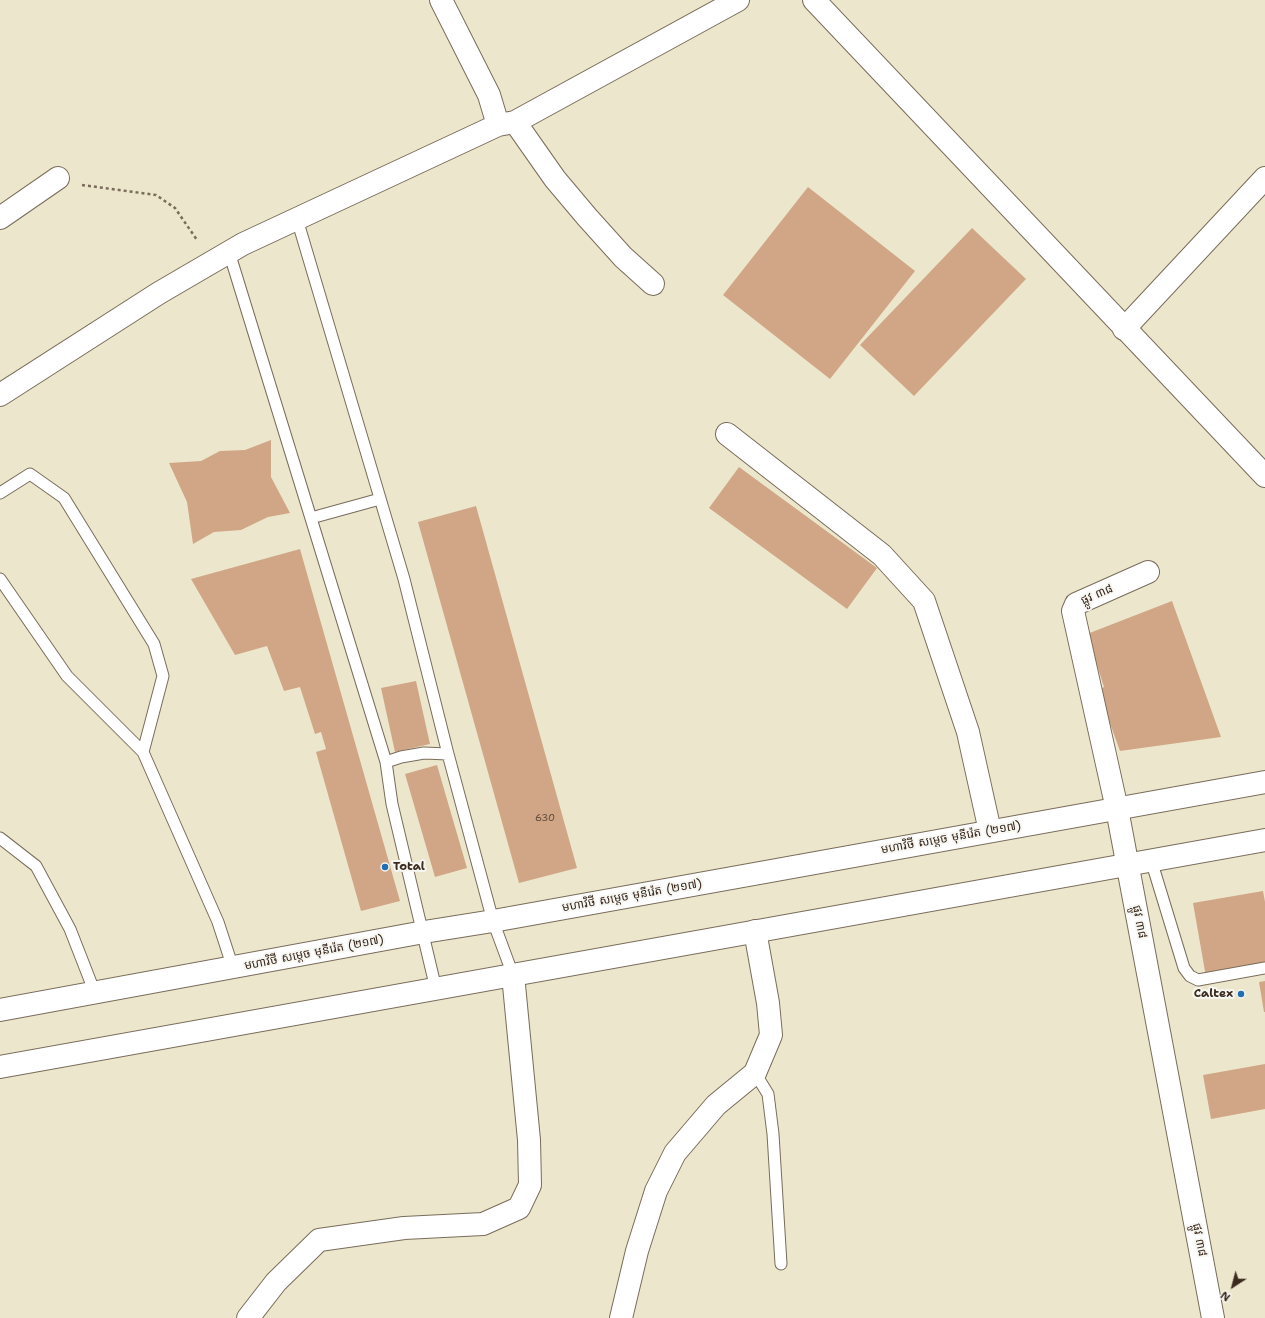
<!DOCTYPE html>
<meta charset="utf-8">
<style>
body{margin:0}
#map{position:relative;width:1265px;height:1318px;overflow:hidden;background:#ece7cc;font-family:"Shantell Sans",sans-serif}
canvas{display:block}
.north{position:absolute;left:1213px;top:1266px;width:40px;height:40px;-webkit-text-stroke:3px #f6f6f2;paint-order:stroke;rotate:216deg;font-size:11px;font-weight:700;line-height:16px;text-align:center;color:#3b2a1e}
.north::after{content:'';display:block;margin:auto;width:14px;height:18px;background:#3b2a1e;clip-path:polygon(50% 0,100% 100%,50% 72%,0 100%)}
</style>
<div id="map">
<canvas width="1265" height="1318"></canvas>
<div class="north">N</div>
</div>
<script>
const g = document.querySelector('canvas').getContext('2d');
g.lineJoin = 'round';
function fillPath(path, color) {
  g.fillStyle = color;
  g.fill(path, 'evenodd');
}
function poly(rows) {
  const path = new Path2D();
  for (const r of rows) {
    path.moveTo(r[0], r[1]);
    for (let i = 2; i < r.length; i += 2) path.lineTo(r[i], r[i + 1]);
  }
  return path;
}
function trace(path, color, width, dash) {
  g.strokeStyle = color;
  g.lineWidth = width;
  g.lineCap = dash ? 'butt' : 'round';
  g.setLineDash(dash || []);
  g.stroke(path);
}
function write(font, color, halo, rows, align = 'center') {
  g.font = font + ' "Shantell Sans","Noto Sans Khmer",sans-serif';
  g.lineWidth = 4;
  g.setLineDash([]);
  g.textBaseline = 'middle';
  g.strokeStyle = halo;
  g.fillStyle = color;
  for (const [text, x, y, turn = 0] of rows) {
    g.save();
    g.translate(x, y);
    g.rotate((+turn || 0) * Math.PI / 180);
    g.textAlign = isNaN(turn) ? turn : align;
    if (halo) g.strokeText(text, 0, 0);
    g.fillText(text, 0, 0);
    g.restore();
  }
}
fillPath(poly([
 [808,187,915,271,830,379,723,295],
 [972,228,1026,279,914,396,860,345],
 [271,440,271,477,290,513,268,517,241,530,214,532,193,544,187,502,169,463,201,461,220,451,245,450],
 [739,467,877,568,847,609,709,508],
 [476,506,577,868,519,883,418,522],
 [300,549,400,901,361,911,316,752,326,749,321,732,315,734,300,687,284,691,267,646,235,655,191,579],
 [1172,601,1221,737,1120,751,1098,690,1104,687,1087,634],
 [416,681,430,744,395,752,381,688],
 [437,765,467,868,435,877,405,774],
 [1263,891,1265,902,1265,966,1206,977,1193,903],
 [1265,981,1265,1012,1264,1012,1259,982],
 [1265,1064,1265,1109,1211,1119,1203,1075]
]), '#d1a686');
const service = poly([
 [297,219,404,579,448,754],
 [229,252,386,762],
 [0,493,30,474,64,498,154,644,163,676,143,752],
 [311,518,380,499],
 [0,579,67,676,143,752,218,922,233,968],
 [0,838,36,866,70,929,95,993],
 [1151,860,1184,968,1190,976,1198,980,1265,968],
 [436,989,392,804,386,762,401,757,424,753,448,754,493,921,513,975],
 [755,1073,768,1094,773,1134,781,1264]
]);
const minor = poly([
 [441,0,489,95,498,125],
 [515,122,555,179,587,217,623,257,653,284],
 [0,218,58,178],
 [1124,329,1265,178],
 [0,395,159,293,243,244,498,125,515,122,738,0],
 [727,434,882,555,924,601,968,732,990,831],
 [1117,809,1073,611,1076,604,1148,572],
 [248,1318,276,1282,319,1240,404,1228,483,1224,519,1208,530,1185,529,1140,513,975],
 [621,1318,637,1251,656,1191,675,1153,716,1105,755,1073,771,1035,768,1003,755,931]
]);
const tertiary = poly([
 [814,0,1265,476],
 [1117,809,1213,1318]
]);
const primary = poly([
 [0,1010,424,932,493,921,1265,782],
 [0,1067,1265,840]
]);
trace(service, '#796c5b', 13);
trace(minor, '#796c5b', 24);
trace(tertiary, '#796c5b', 24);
trace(primary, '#796c5b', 24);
trace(poly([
 [82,185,156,195,175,208,197,240]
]), '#796c5b', 2.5, [3, 3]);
trace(service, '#fff', 11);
trace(minor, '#fff', 22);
trace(tertiary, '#fff', 22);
trace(primary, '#fff', 22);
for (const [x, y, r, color] of [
 [385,867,4,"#1f6fb2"],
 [1241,994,4,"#1f6fb2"]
]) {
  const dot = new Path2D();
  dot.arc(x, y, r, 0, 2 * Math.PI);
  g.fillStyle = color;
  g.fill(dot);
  trace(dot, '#f6f6f2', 1.5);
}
write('10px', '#604938', null, [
 ["630",545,818]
]);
write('12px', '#3b2a1e', '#f6f6f2', [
 ["ផ្លូវ ៣៨",1097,595,-24],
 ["មហាវិថី សម្តេច មុនីរ៉េត (២១៧)",951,838,-10],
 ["មហាវិថី សម្តេច មុនីរ៉េត (២១៧)",632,896,-10],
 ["ផ្លូវ ៣៨",1139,922,79],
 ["មហាវិថី សម្តេច មុនីរ៉េត (២១៧)",314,953,-11],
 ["ផ្លូវ ៣៨",1199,1240,79]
]);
write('bold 12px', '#3b2a1e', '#f6f6f2', [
 ["Total",393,867],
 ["Caltex",1233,994,"right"]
], 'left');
</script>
